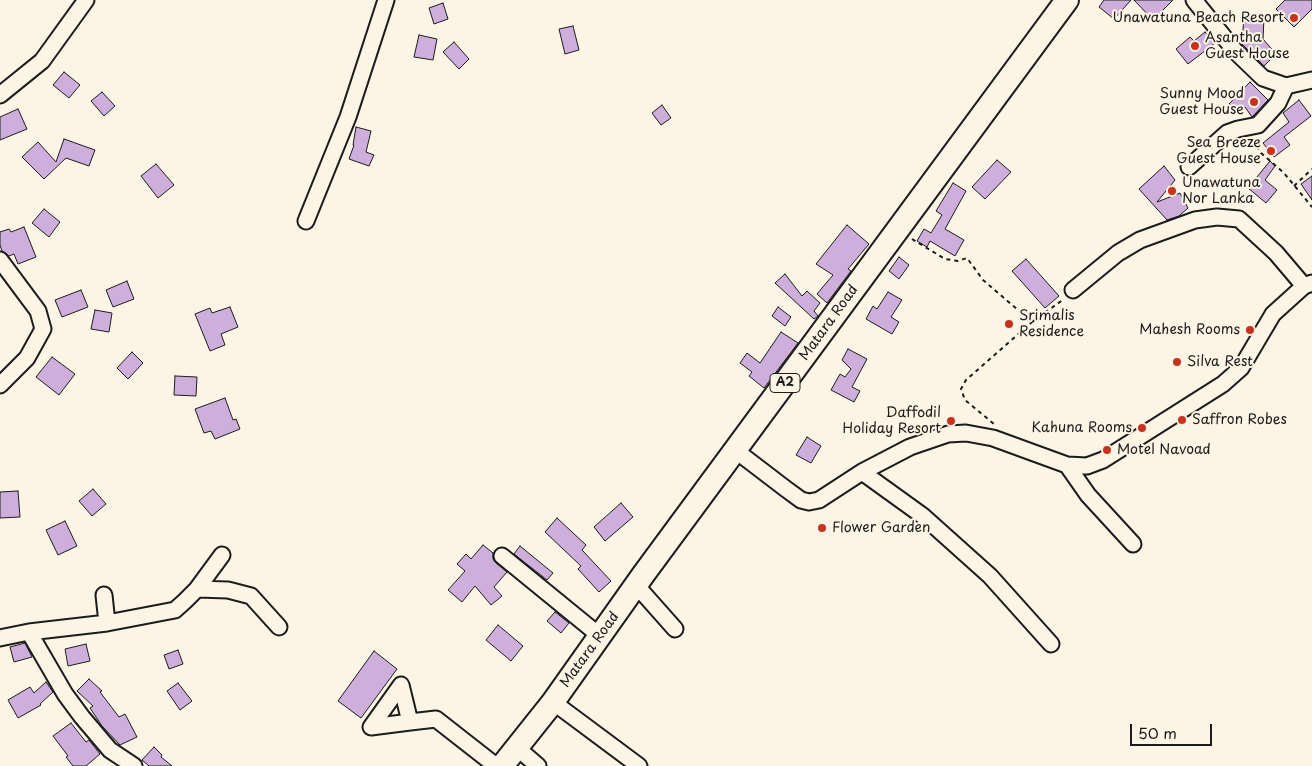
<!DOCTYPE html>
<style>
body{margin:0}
#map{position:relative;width:1312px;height:766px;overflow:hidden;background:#fcf5e5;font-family:"Playpen Sans",sans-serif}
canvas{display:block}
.scale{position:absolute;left:1130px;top:724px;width:82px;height:22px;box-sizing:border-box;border:2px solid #1c1c1c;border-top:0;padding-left:6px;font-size:15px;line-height:18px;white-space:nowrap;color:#1c1c1c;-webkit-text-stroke:4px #fcf5e5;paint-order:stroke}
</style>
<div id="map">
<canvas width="1312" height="766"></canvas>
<div class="scale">50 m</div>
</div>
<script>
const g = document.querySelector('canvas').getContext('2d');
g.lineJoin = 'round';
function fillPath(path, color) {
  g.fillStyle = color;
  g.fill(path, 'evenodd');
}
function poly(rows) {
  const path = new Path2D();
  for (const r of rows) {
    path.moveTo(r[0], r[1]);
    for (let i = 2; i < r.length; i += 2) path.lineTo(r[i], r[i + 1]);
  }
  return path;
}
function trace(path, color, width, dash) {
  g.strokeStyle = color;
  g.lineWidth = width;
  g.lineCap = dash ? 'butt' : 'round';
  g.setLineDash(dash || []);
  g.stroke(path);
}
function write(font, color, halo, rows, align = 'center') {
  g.font = font + ' "Playpen Sans",sans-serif';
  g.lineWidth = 4;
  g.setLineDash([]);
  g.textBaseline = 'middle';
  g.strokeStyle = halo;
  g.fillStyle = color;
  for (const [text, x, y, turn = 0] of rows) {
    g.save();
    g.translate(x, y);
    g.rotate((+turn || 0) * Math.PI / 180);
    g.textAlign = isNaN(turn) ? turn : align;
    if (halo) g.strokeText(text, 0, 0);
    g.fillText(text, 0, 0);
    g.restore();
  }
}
const building = poly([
 [1104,0,1131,0,1114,19,1099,7,1104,0],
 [1134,0,1173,0,1153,20,1134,0],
 [1285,0,1312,0,1312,9,1294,27,1276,9,1285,0],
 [443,3,448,19,434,24,429,8,443,3],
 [1244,15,1264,17,1263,39,1276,54,1264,66,1242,44,1244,15],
 [573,26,579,50,565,54,559,29,573,26],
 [1205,32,1215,43,1188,64,1176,49,1190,37,1194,41,1205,32],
 [419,35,437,39,433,60,414,57,419,35],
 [454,42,469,59,459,69,443,52,454,42],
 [64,72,80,85,69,98,53,85,64,72],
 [1250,82,1268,100,1252,117,1245,107,1238,114,1229,104,1250,82],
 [102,92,115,106,104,116,91,101,102,92],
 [1299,100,1311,116,1284,137,1290,145,1274,157,1263,143,1289,122,1283,113,1299,100],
 [662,105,671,118,661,125,652,113,662,105],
 [18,109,27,129,0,140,0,117,18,109],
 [356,127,371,131,366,152,374,155,369,166,349,159,354,145,353,145,356,127],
 [64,139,95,150,89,166,66,158,44,179,22,157,38,142,56,162,64,139],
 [997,160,1011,172,985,199,972,187,997,160],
 [1270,161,1275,166,1265,180,1277,190,1266,203,1248,188,1270,161],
 [156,164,174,185,158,198,141,176,156,164],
 [1164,166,1175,180,1157,202,1180,193,1188,208,1179,216,1167,220,1139,189,1164,166],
 [1312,176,1312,200,1301,184,1312,176],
 [953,183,966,191,945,229,964,240,955,256,930,241,927,247,917,241,924,229,931,233,942,215,936,211,953,183],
 [44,209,60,222,49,237,32,223,44,209],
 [847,225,869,244,848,269,851,271,827,303,817,294,833,275,816,264,847,225],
 [24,227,36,257,18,264,14,254,9,256,2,251,0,245,0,232,9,229,11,232,24,227],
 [899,257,909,265,899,279,889,271,899,257],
 [1026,259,1059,296,1045,308,1012,271,1026,259],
 [785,274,802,296,807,291,820,303,814,311,818,316,814,319,775,283,785,274],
 [127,281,134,299,113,307,106,290,127,281],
 [81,290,88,307,62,317,55,300,81,290],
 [888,292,902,300,891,317,899,322,892,334,866,319,873,306,877,309,888,292],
 [230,307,238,327,221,334,225,345,210,351,195,314,210,308,212,313,230,307],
 [778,307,791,317,785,326,772,316,778,307],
 [95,310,112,313,109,332,91,329,95,310],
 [781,332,798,343,764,388,749,376,752,372,740,363,747,353,760,363,781,332],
 [848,349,867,359,852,387,860,391,854,402,831,390,840,374,845,377,851,369,842,360,848,349],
 [132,352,143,363,128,379,117,368,132,352],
 [52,357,75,374,59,395,36,377,52,357],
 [175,376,197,377,196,396,174,395,175,376],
 [225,398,233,420,236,419,240,429,215,439,211,431,204,433,195,409,225,398],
 [807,437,821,446,811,463,796,455,807,437],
 [93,489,106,504,92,516,79,501,93,489],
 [18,491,20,517,0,518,0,492,18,491],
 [621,503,633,517,605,541,594,527,621,503],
 [557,518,586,545,582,550,611,581,599,592,578,569,581,566,545,532,557,518],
 [65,521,77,546,58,555,46,530,65,521],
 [483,545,493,553,493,559,496,563,507,572,494,587,502,596,491,605,475,586,462,602,448,590,465,571,457,564,466,554,471,559,483,545],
 [520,546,553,573,547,580,514,554,520,546],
 [555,612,569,623,561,633,547,621,555,612],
 [498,625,523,646,511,661,486,640,498,625],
 [25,643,32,657,14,662,10,647,25,643],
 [86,644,90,661,68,666,65,649,86,644],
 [178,650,183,664,169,669,164,655,178,650],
 [374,651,397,669,361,718,338,701,374,651],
 [89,679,102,691,100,692,119,717,125,714,137,737,120,745,102,726,90,708,93,706,77,691,89,679],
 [46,682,53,692,40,704,41,705,18,718,8,700,30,687,34,693,46,682],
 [178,683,192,701,180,710,167,691,178,683],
 [71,723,86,742,89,740,100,754,86,766,73,766,66,757,68,756,53,736,71,723],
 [154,747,162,755,161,757,172,766,149,766,142,760,154,747]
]);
fillPath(building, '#ceafdb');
trace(building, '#1c1c1c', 1);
const minor = poly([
 [1194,0,1236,52,1263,78,1286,86,1312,80],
 [0,95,42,61,86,0],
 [1189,167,1227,133,1238,129,1258,125,1278,103,1286,86],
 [306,221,348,117,386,0],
 [0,260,38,311,43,329,27,358,0,385],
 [1073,290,1118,253,1140,240,1195,220,1217,217,1239,219,1276,253,1304,286],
 [735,450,786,489,801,500,809,502,819,500,862,472,910,447,948,434,966,433,993,438,1067,465,1087,466,1103,460,1223,384,1241,368,1273,314,1304,286,1312,283],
 [1067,465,1088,495,1133,544],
 [862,472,923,516,990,576,1051,644],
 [502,556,600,636],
 [636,585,675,629],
 [197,589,228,590,251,596,279,627],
 [104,595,107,623],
 [29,632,107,623,175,610,185,601,197,589,222,555],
 [0,638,29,632,65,694,82,717,110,750,134,766],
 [553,702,639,766],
 [410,722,401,685,371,727,410,722,436,719,496,766],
 [516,747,538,766]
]);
const highway = poly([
 [502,766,553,702,643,575,1067,0]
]);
trace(minor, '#1c1c1c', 19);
trace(highway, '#1c1c1c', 26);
trace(poly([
 [1255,139,1254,142,1261,153,1284,173,1312,207],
 [1294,186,1312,169],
 [912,239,945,259,958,261,967,258,983,280,1032,322,966,380,961,389,965,400,994,424],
 [1032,322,1064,299]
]), '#1c1c1c', 2, [4, 4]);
trace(minor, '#fcf5e5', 15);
trace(highway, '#fcf5e5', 22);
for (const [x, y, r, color] of [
 [1294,18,5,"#c8321e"],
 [1195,46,5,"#c8321e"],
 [1254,102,5,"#c8321e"],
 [1271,151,5,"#c8321e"],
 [1172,191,5,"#c8321e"],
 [1009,324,5,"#c8321e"],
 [1250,330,5,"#c8321e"],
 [1177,362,5,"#c8321e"],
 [1182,420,5,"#c8321e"],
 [951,421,5,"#c8321e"],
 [1142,428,5,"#c8321e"],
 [1107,450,5,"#c8321e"],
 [822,528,5,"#c8321e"]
]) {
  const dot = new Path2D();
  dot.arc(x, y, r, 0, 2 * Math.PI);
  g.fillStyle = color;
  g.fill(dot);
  trace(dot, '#fcf5e5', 2);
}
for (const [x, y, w] of [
 [785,383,30]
]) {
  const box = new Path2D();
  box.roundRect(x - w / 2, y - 9.5, w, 19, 4);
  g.fillStyle = '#fcf5e5';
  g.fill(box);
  trace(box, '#1c1c1c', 1);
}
write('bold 12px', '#1c1c1c', null, [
 ["A2",785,383]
]);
write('14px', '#1c1c1c', '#fcf5e5', [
 ["Unawatuna Beach Resort",1284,18,"right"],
 ["Asantha",1205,38],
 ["Guest House",1205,54],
 ["Sunny Mood",1244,94,"right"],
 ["Guest House",1244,110,"right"],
 ["Sea Breeze",1261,143,"right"],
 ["Guest House",1261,159,"right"],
 ["Unawatuna",1182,183],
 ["Nor Lanka",1182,199],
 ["Srimalis",1019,316],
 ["Residence",1019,332],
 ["Mahesh Rooms",1240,330,"right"],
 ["Silva Rest",1187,362],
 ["Daffodil",941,413,"right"],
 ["Holiday Resort",941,429,"right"],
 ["Saffron Robes",1192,420],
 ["Kahuna Rooms",1132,428,"right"],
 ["Motel Navoad",1117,450],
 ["Flower Garden",832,528]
], 'left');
write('14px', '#1c1c1c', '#fcf5e5', [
 ["Matara Road",829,323,-54],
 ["Matara Road",590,650,-54]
]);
</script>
